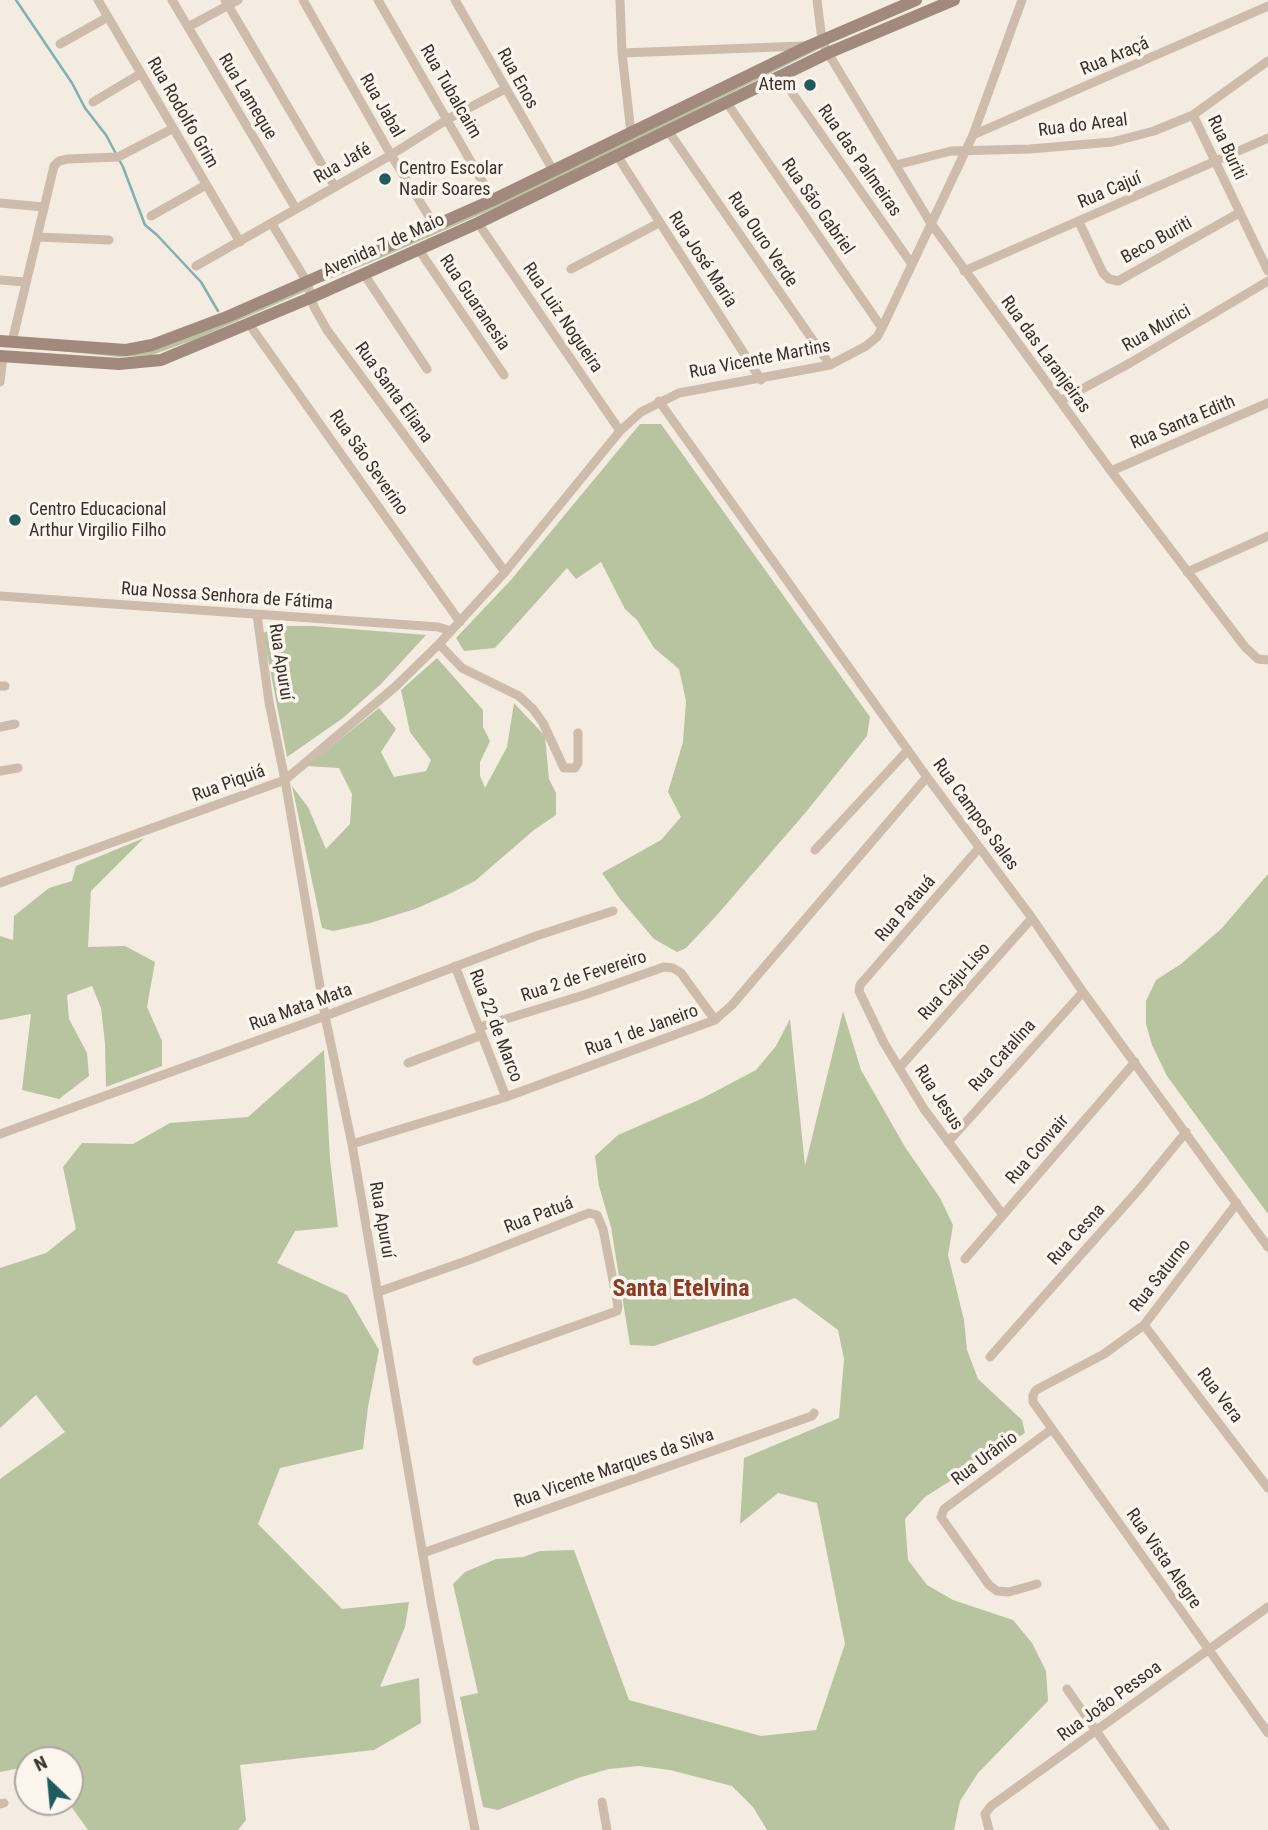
<!DOCTYPE html>
<meta charset="utf-8">
<style>
body{margin:0}
#map{position:relative;width:1268px;height:1830px;overflow:hidden;background:#f4ebe1;font-family:"Roboto Condensed",sans-serif}
canvas{display:block}
.north{position:absolute;left:14px;top:1746px;width:70px;height:70px;box-sizing:border-box;background:#fbf5ee;border:2px solid #aea6a0;border-radius:50%;rotate:334deg;font-size:19px;font-weight:700;line-height:28px;text-align:center;color:#3b302b}
.north::after{content:'';display:block;margin:auto;width:24px;height:32px;background:#1f5a5e;clip-path:polygon(50% 0,100% 100%,50% 72%,0 100%)}
</style>
<div id="map">
<canvas width="1268" height="1830"></canvas>
<div class="north">N</div>
</div>
<script>
const g = document.querySelector('canvas').getContext('2d');
g.lineJoin = 'round';
function fillPath(path, color) {
  g.fillStyle = color;
  g.fill(path, 'evenodd');
}
function poly(rows) {
  const path = new Path2D();
  for (const r of rows) {
    path.moveTo(r[0], r[1]);
    for (let i = 2; i < r.length; i += 2) path.lineTo(r[i], r[i + 1]);
  }
  return path;
}
function trace(path, color, width, dash) {
  g.strokeStyle = color;
  g.lineWidth = width;
  g.lineCap = dash ? 'butt' : 'round';
  g.setLineDash(dash || []);
  g.stroke(path);
}
function write(font, color, halo, rows, align = 'center') {
  g.font = font + ' "Roboto Condensed",sans-serif';
  g.lineWidth = 7;
  g.setLineDash([]);
  g.textBaseline = 'middle';
  g.strokeStyle = halo;
  g.fillStyle = color;
  for (const [text, x, y, turn = 0] of rows) {
    g.save();
    g.translate(x, y);
    g.rotate((+turn || 0) * Math.PI / 180);
    g.textAlign = isNaN(turn) ? turn : align;
    if (halo) g.strokeText(text, 0, 0);
    g.fillText(text, 0, 0);
    g.restore();
  }
}
fillPath(poly([
 [818,45,821,48,599,159,504,204,374,261,322,282,321,281],
 [305,286,306,291,196,339,152,355,119,357,50,350,131,351],
 [640,424,661,424,870,717,867,736,806,812,717,915,686,948,677,952,654,939,620,899,602,873,661,840,681,817,668,792,683,742,686,701,679,669,654,648,637,620,625,609,601,562,576,579,567,568,495,648,464,651,456,638,510,581],
 [281,626,314,626,426,635,382,683,343,718,287,757,263,633],
 [437,658,483,710,483,727,490,741,480,762,480,776,485,788,507,747,514,703,545,736,549,779,556,793,556,815,534,830,475,881,447,895,415,909,370,923,333,931,322,928,292,786,308,807,326,849,350,824,352,794,339,768,307,766,379,708,396,729,381,752,394,777,426,771,431,760,410,732,401,690],
 [144,838,91,891,88,947,125,946,155,962,147,1007,162,1041,162,1066,106,1087,105,1043,101,1008,92,986,67,995,69,1019,87,1053,89,1076,59,1099,22,1090,31,1014,0,1020,0,936,13,940,14,916,49,888,72,881,76,866],
 [1268,874,1268,1214,1167,1076,1152,1045,1146,1024,1146,1001,1156,980,1181,964,1222,928],
 [843,1011,861,1070,905,1147,940,1198,953,1225,948,1255,964,1320,967,1350,978,1379,1022,1420,1025,1433,925,1497,905,1519,908,1560,927,1585,953,1600,1013,1620,1032,1643,1046,1671,1048,1701,978,1773,960,1801,954,1830,767,1830,753,1807,732,1786,670,1770,639,1766,609,1769,578,1778,498,1810,483,1807,460,1697,478,1693,453,1584,465,1572,496,1559,523,1557,540,1551,574,1550,629,1700,761,1736,816,1730,845,1644,817,1503,778,1493,740,1524,744,1458,839,1418,844,1359,838,1330,795,1298,654,1346,630,1345,611,1227,599,1186,595,1156,618,1135,701,1099,756,1070,776,1046,790,1019,805,1166],
 [324,1050,330,1159,338,1227,295,1231,277,1263,347,1295,379,1350,368,1407,363,1449,280,1468,258,1524,342,1609,409,1602,405,1627,380,1687,419,1678,421,1723,374,1750,240,1765,246,1820,238,1830,88,1830,68,1802,70,1802,70,1760,28,1760,28,1770,20,1768,0,1772,0,1479,65,1432,36,1395,0,1428,0,1268,46,1253,76,1229,63,1167,82,1143,133,1144,170,1123,248,1117]
]), '#b8c4a0');
trace(poly([
 [16,0,72,83,85,108,106,135,123,167,145,225,157,235,201,282,218,311]
]), '#7fb0b2', 2.5);
trace(poly([
 [98,0,240,242],
 [172,0,296,209],
 [225,0,335,187],
 [303,0,391,155,435,226],
 [378,0,493,200],
 [455,0,554,172],
 [620,0,622,53,631,133],
 [817,0,822,40,828,53,930,222,1111,471,1245,647,1258,659,1268,660],
 [188,27,238,0],
 [60,44,108,17],
 [622,53,803,46],
 [781,77,911,263],
 [93,102,140,74],
 [727,103,882,328],
 [1193,115,1268,271],
 [669,132,830,365],
 [973,135,1268,6],
 [618,157,761,380],
 [896,165,951,151,1030,149,1112,142,1154,131,1193,115,1268,61],
 [0,203,43,207],
 [151,216,206,185],
 [1079,222,1103,273,1109,279,1118,281,1239,213],
 [478,223,620,431],
 [272,224,307,282,314,307,327,330,505,572],
 [37,237,109,240],
 [419,250,504,375],
 [196,266,391,155,448,119,505,89],
 [571,269,659,223],
 [964,271,1268,138],
 [364,274,427,369],
 [0,280,25,282],
 [249,324,460,622],
 [12,342,54,166,59,161,68,159,118,157,172,129],
 [0,382,3,356],
 [659,401,927,777,1032,918,1083,992,1268,1247],
 [1060,401,1130,363,1268,281],
 [1111,471,1268,403],
 [1187,572,1268,536],
 [0,596,438,627,451,631],
 [257,615,269,702,285,780,325,1016,352,1144,431,1602,475,1830],
 [439,644,462,668,519,696,533,709,543,723,564,768,575,768,578,763,578,733],
 [0,686,5,686],
 [0,727,15,724],
 [0,771,18,768],
 [979,848,860,985,859,991,884,1043,924,1109,1003,1215],
 [815,850,908,750],
 [0,883,285,780,396,686,439,644,505,572,620,431,641,412,679,393,830,365,866,346,877,337,882,328,973,135,1022,0],
 [455,966,506,1097],
 [480,1027,587,994,664,967,673,968,681,973,715,1020],
 [408,1063,482,1035],
 [900,1067,1032,918],
 [0,1134,325,1016,536,936,613,911],
 [948,1142,1083,992],
 [352,1144,506,1097,715,1020,732,1005,927,777],
 [1237,1203,1144,1325,1104,1354,1036,1390,1033,1395,1033,1402,1268,1733],
 [965,1259,1135,1062],
 [378,1292,469,1260,589,1213,597,1215,603,1229,618,1306,617,1311,477,1361],
 [1144,1325,1268,1488],
 [990,1357,1141,1187,1186,1132],
 [423,1553,812,1416,814,1413],
 [1037,1584,1009,1592,997,1591,989,1585,941,1517,944,1509,1052,1429],
 [1067,1689,1165,1830],
 [602,1802,607,1830],
 [0,1804,4,1803],
 [989,1830,985,1814,991,1806,1268,1607]
]), '#cdbbac', 9);
trace(poly([
 [0,341,126,350,152,345,229,316,493,200,809,46,916,0],
 [0,356,119,364,161,360,310,298,478,223,828,53,954,0]
]), '#a18a7d', 12);
for (const [x, y, r, color] of [
 [810,85,7,"#1f5a5e"],
 [385,179,7,"#1f5a5e"],
 [15,520,7,"#1f5a5e"]
]) {
  const dot = new Path2D();
  dot.arc(x, y, r, 0, 2 * Math.PI);
  g.fillStyle = color;
  g.fill(dot);
  trace(dot, '#fbf5ee', 2.5);
}
write('18px', '#3b302b', '#fbf5ee', [
 ["Rua Araçá",1115,57,-23],
 ["Rua Enos",517,79,61],
 ["Rua Tubalcaim",450,92,60],
 ["Rua Lameque",247,97,59],
 ["Rua Jabal",381,106,60],
 ["Rua Rodolfo Grim",182,113,60],
 ["Rua do Areal",1083,126,-7],
 ["Rua Buriti",1226,148,65],
 ["Rua das Palmeiras",859,161,55],
 ["Rua Jafé",343,164,-30],
 ["Rua Cajuí",1110,191,-23],
 ["Rua São Gabriel",817,207,55],
 ["Rua Ouro Verde",762,240,56],
 ["Beco Buriti",1157,241,-29],
 ["Avenida 7 de Maio",384,246,-24],
 ["Rua José Maria",702,260,57],
 ["Rua Guaranesia",474,303,56],
 ["Rua Luiz Nogueira",562,318,56],
 ["Rua Murici",1157,329,-30],
 ["Rua das Laranjeiras",1045,355,54],
 ["Rua Vicente Martins",760,360,-11],
 ["Rua Santa Eliana",393,393,54],
 ["Rua Santa Edith",1183,423,-23],
 ["Rua São Severino",368,463,55],
 ["Rua Nossa Senhora de Fátima",227,597,4],
 ["Rua Apuruí",280,662,81],
 ["Rua Piquiá",229,784,-20],
 ["Rua Campos Sales",975,815,54],
 ["Rua Patauá",906,909,-49],
 ["Rua 2 de Fevereiro",584,977,-18],
 ["Rua Caju-Liso",955,982,-48],
 ["Rua Mata Mata",301,1008,-20],
 ["Rua 22 de Marco",495,1026,69],
 ["Rua 1 de Janeiro",642,1031,-20],
 ["Rua Catalina",1003,1056,-48],
 ["Rua Jesus",938,1098,57],
 ["Rua Convair",1038,1150,-49],
 ["Rua Patuá",539,1216,-21],
 ["Rua Apuruí",381,1220,80],
 ["Rua Cesna",1077,1235,-48],
 ["Rua Saturno",1161,1276,-52],
 ["Rua Vera",1219,1396,53],
 ["Rua Urânio",985,1459,-37],
 ["Rua Vicente Marques da Silva",614,1469,-19],
 ["Rua Vista Alegre",1163,1559,55],
 ["Rua João Pessoa",1110,1702,-36]
]);
write('18px', '#3b302b', '#fbf5ee', [
 ["Atem",796,85,"right"],
 ["Centro Escolar",399,169],
 ["Nadir Soares",399,190],
 ["Centro Educacional",29,510],
 ["Arthur Virgilio Filho",29,531]
], 'left');
write('bold 24px', '#8c3b22', '#fbf5ee', [
 ["Santa Etelvina",681,1290]
]);
</script>
